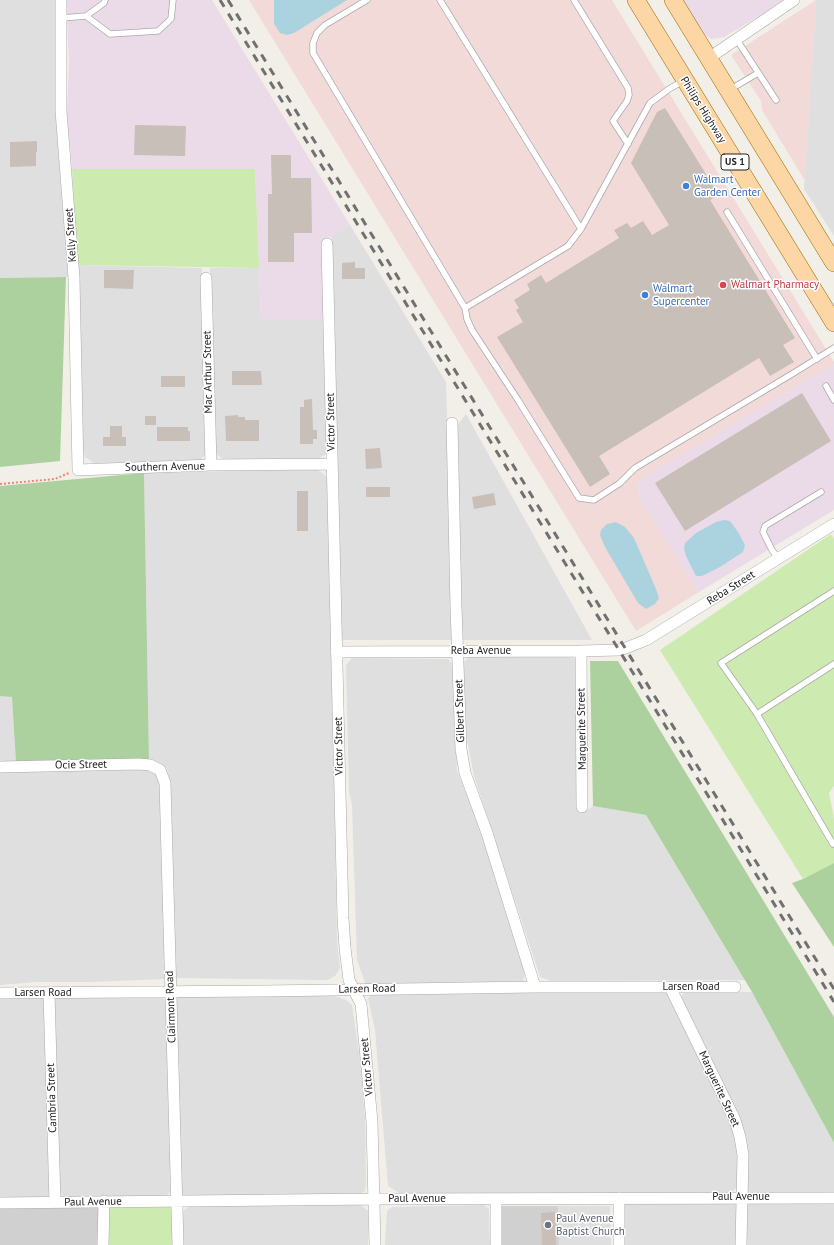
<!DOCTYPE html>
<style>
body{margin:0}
canvas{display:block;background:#f2efe9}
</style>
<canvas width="834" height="1245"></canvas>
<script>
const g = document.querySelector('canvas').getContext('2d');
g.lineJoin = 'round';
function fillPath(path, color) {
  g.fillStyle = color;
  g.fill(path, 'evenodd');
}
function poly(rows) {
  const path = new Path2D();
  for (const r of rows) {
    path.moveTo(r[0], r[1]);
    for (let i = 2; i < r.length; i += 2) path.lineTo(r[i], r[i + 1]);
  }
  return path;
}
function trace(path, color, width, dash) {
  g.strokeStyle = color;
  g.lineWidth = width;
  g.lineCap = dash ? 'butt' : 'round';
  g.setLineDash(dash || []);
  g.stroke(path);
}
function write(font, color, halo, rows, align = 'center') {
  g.font = font + ' "PT Sans",sans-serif';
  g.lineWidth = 3;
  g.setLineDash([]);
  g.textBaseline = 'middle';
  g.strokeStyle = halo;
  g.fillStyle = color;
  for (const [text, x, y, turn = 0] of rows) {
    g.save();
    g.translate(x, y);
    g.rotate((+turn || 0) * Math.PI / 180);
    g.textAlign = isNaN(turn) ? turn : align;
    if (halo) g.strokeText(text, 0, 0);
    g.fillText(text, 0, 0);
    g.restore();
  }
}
fillPath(poly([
 [0,0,55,0,55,108,68,277,0,278],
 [816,0,834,0,834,236,804,189],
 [350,225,446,382,454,640,343,640,341,632,331,236],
 [78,265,202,268,206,454,198,462,94,463,85,457,82,444],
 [210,268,259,268,261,318,324,320,327,454,317,459,224,460,214,452],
 [466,414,592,640,462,640,456,427],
 [316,469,324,474,328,479,337,940,340,968,335,976,328,980,177,978,173,972,170,782,167,768,149,760,144,473],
 [469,657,566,657,576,659,579,810,585,812,593,806,646,815,745,980,551,981,540,977,474,776,467,739,462,664],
 [352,658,448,659,453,664,457,771,482,832,525,971,523,983,366,985,357,960,352,805,349,792,346,665],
 [0,696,12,696,16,763,0,763],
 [143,768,150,770,157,774,160,779,166,979,88,982,37,982,0,985,0,771],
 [662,991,671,995,732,1124,739,1152,737,1187,730,1194,401,1194,388,1186,375,1030,368,998,373,994],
 [693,991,752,992,834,1143,834,1194,750,1193,745,1189,745,1151,681,998,684,992],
 [179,995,333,995,346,1000,352,1005,360,1059,365,1118,366,1182,365,1191,360,1194,185,1196,180,1191,174,1003],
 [0,997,38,997,43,999,45,1002,51,1191,48,1196,44,1199,0,1200],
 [58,997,164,998,166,1003,171,1191,165,1197,68,1199,62,1195,58,1181,53,1001],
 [732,1201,737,1206,736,1245,623,1245,623,1208,626,1203],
 [748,1201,834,1201,834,1245,745,1245,745,1207],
 [361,1205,368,1211,368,1245,183,1245,182,1212,189,1206],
 [484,1205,489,1209,490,1245,385,1245,387,1211,392,1207],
 [558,1206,610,1206,611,1245,559,1245]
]), '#e0dfdf');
fillPath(poly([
 [249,0,612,0,834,362,834,364,638,481,640,499,699,592,636,631],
 [816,0,805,181,762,110,761,101,731,55]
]), '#f2dad9');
fillPath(poly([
 [66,0,212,0,350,225,323,241,324,320,261,319,255,169,72,169,67,113,69,62],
 [683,0,784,0,763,14,724,37,711,39,703,33],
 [834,364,834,510,699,592,640,499,638,481]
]), '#ebdbe8');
fillPath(poly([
 [99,1206,101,1245,0,1245,0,1207],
 [502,1206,558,1206,559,1245,502,1245]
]), '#d0d0d0');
fillPath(poly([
 [72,169,255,169,259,268,78,265],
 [831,534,834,539,834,786,829,793,834,818,834,863,803,879,660,650],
 [168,1205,173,1208,174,1245,108,1245,107,1207]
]), '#cdebb0');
fillPath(poly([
 [66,277,60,461,0,467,0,278],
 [144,473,149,760,16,763,12,697,0,696,0,486],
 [590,661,618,661,834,1017,834,1143,752,992,646,815,593,806],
 [834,863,834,947,792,883,803,879]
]), '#add19e');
fillPath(poly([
 [274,0,347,0,294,33,287,35,280,33,274,24],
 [724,520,730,521,738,532,745,545,743,552,720,567,702,576,696,576,686,556,684,548,685,543,696,533,716,522],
 [616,522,625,527,634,538,656,589,659,598,655,604,646,609,638,603,605,547,600,535,601,530,607,524]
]), '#aad3df');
fillPath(poly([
 [665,108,719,195,710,200,795,338,783,345,794,362,770,376,759,358,599,456,610,474,590,487,497,337,523,322,516,310,519,308,514,300,530,290,527,284,541,275,546,283,619,238,614,230,627,223,631,228,643,221,652,235,669,225,631,163,657,112],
 [135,125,186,126,185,156,134,155],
 [37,141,37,152,36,152,36,166,10,167,10,142],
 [271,155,291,155,291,178,311,178,312,233,294,233,294,262,268,262,268,194,272,194],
 [355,262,355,268,365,268,365,279,342,279,342,263],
 [104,270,134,270,133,289,104,288],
 [232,371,261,371,262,385,232,385],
 [161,376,185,376,185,387,161,387],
 [802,393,831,441,685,531,655,483],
 [312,399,313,430,317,430,317,439,313,439,313,444,300,444,300,407,304,407,304,400],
 [238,415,238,417,245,417,245,420,259,420,259,441,226,441,225,416],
 [145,416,156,416,156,425,145,425],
 [110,426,122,426,122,437,126,437,126,446,103,446,103,437,110,437],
 [157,427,188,427,188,431,190,431,190,441,157,441],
 [380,448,382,468,366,469,365,449],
 [366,487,390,487,390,497,366,497],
 [297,491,308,491,308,531,297,531],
 [494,493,496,505,474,509,472,497],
 [555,1212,556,1245,542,1245,541,1213]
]), '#c7bfb8');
const service = poly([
 [367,0,325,25,317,33,313,43,313,53,465,308,568,246,581,229,650,103,669,89,683,81],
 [440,0,581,229],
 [574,0,628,88,629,95,627,101,613,121,628,144],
 [86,16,110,34,158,31,171,19,173,0],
 [61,18,86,16,104,3,105,0],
 [737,40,776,100],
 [731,89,758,73],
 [727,212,817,359],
 [465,308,467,319,472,330,518,400,579,498,594,500,620,483,635,468,792,374,834,348],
 [826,386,834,400],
 [778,558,772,550,763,532,765,526,821,492],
 [757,714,834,664],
 [833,844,757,714,721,663,834,591]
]);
const minor = poly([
 [61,0,61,111,74,278,78,470,211,465,332,464],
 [709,58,794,0],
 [327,244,343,918,345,948,349,980,361,1004,372,1122,375,1245],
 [206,278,211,465],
 [452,423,456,607,461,749,465,773,487,833,535,987],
 [581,651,582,807],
 [336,652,581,651,619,650,626,648,646,640,834,524],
 [0,767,139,764,150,765,160,770,165,783,178,1245],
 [670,987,735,1120,740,1137,743,1155,741,1245],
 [0,993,265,991,535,987,735,987],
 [49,993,55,1202],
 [619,1198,619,1245],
 [496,1199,496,1245],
 [0,1203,375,1199,834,1198],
 [103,1245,104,1201]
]);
const primary = poly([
 [636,0,834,323],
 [673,0,834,263]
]);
trace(service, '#a9a9a9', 7);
trace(minor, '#a9a9a9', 12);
trace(primary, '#a06b00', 18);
trace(poly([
 [0,484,55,479,69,473]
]), '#fa8072', 2, [2, 2]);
trace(service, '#fff', 5.5);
trace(minor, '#fff', 11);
trace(primary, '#fcd6a4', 17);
trace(poly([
 [220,0,587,599,619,650,834,1002],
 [228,0,834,989]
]), '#707070', 3, [8, 8]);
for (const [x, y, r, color] of [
 [686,186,4,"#3f7fe0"],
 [723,285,4,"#e0444e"],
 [645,295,4,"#3f7fe0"],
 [548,1225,4,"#6b7280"]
]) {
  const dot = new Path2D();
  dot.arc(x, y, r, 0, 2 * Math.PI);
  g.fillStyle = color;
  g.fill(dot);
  trace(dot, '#fff', 1.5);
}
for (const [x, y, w] of [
 [735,162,28]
]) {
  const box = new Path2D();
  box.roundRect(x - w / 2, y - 8, w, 16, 3);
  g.fillStyle = '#fff';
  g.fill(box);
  trace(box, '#222', 1);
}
write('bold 10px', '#222', null, [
 ["US 1",735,162]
]);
write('11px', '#222', '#fff', [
 ["Philips Highway",703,110,58],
 ["Kelly Street",71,235,-94],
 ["Mac Arthur Street",208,372,-91],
 ["Victor Street",331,422,-91],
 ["Southern Avenue",165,467,-1],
 ["Reba Street",731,588,-32],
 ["Reba Avenue",481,651],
 ["Gilbert Street",460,711,-92],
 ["Marguerite Street",582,729,-91],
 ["Victor Street",339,746,-91],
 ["Ocie Street",81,765,-1],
 ["Larsen Road",691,987],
 ["Larsen Road",367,989,-1],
 ["Larsen Road",43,993],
 ["Clairmont Road",171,1007,-92],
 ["Victor Street",367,1067,-95],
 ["Marguerite Street",719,1089,65],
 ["Cambria Street",52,1098,-92],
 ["Paul Avenue",741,1197],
 ["Paul Avenue",417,1199],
 ["Paul Avenue",93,1202,-1]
]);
write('11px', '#366cbe', '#fff', [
 ["Walmart",694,180],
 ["Garden Center",694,193],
 ["Walmart",653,289],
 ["Supercenter",653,302]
], 'left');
write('11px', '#be3a42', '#fff', [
 ["Walmart Pharmacy",731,285]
], 'left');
write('11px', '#5b616d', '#fff', [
 ["Paul Avenue",556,1219],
 ["Baptist Church",556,1232]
], 'left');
</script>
